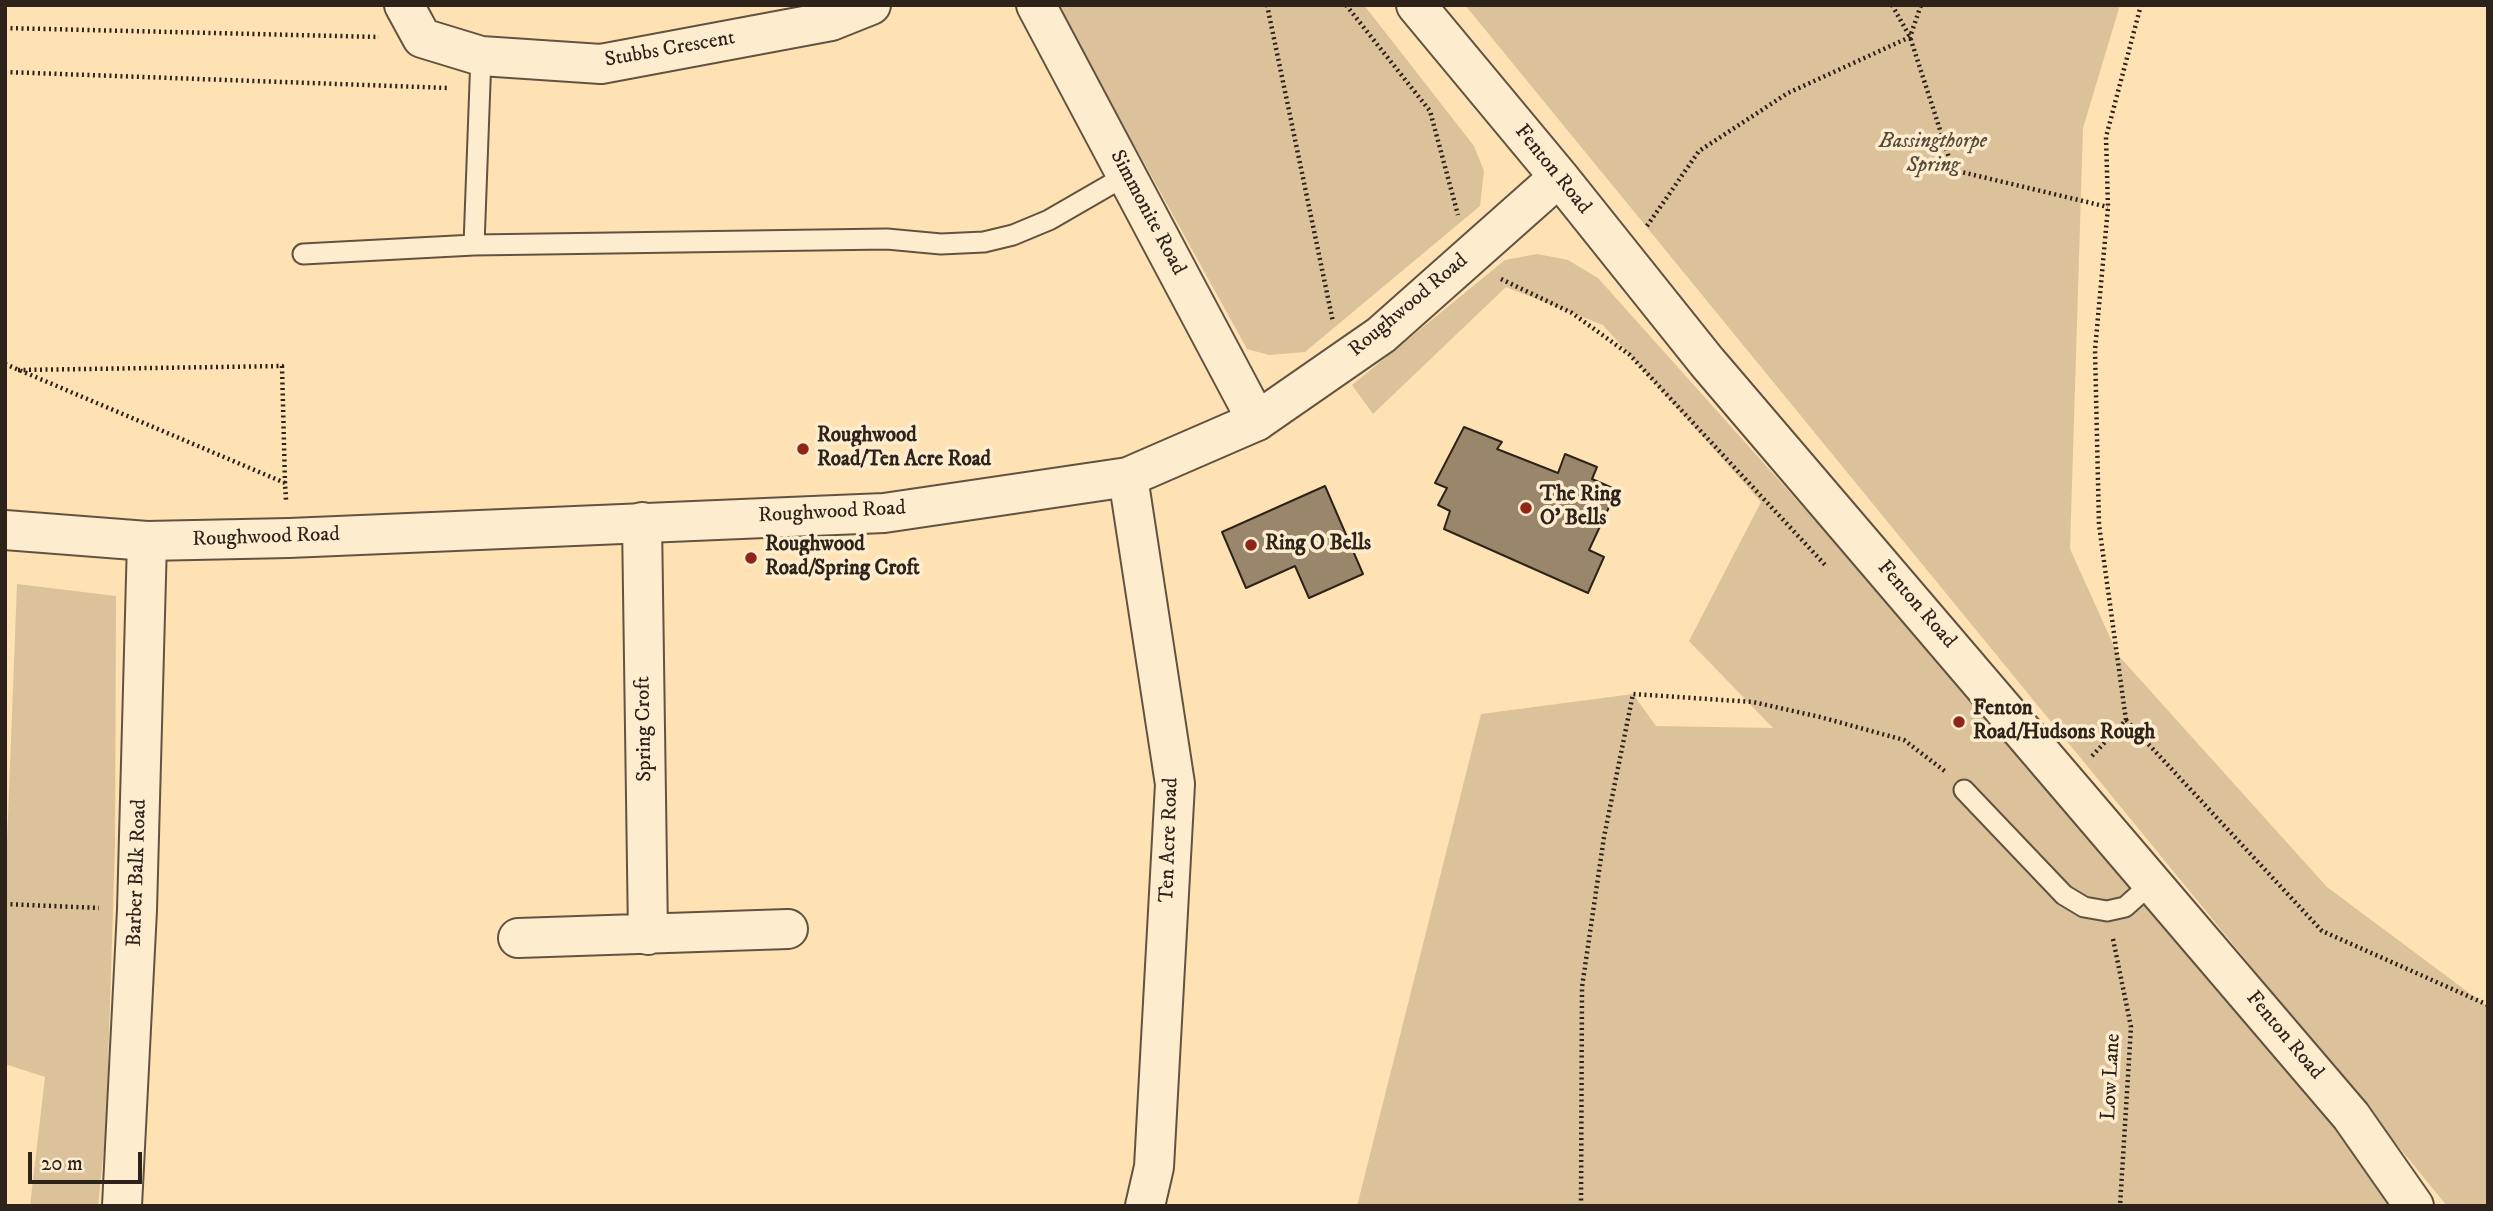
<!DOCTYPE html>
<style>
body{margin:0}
#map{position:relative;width:2493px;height:1211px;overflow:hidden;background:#fee2b4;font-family:"IM FELL DW Pica",serif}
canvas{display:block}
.frame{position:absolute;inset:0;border:7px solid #2e231b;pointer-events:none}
.scale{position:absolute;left:28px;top:1152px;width:114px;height:32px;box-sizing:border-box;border:4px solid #2e231b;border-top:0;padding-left:9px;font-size:21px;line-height:24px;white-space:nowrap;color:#2e231b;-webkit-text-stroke:5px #feecce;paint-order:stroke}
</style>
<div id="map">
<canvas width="2493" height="1211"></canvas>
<div class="frame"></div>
<div class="scale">20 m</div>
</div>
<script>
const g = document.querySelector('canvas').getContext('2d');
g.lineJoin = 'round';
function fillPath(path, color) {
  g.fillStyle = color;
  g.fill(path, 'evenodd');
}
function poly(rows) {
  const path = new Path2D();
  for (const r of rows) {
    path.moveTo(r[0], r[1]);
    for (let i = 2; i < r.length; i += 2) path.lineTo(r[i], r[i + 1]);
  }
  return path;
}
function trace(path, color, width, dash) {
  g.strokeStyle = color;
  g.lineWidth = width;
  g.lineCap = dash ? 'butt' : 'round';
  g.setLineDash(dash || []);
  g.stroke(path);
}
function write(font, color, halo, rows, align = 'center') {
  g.font = font + ' "IM FELL DW Pica",serif';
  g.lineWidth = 7;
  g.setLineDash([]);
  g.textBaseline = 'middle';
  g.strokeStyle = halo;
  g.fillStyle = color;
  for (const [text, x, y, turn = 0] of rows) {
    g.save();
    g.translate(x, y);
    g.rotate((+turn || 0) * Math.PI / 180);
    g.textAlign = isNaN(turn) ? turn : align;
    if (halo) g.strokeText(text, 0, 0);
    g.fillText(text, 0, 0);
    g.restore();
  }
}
fillPath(poly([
 [1057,5,1364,5,1474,146,1484,171,1480,206,1305,352,1269,355,1247,349],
 [1465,5,2120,5,2083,128,2070,549,2118,655,2327,887,2488,1007,2488,1206,2447,1206],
 [1537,254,1568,260,1598,278,1870,582,2254,1022,2381,1184,2395,1206,1357,1206,1481,714,1633,694,1656,726,1773,728,1689,641,1761,502,1603,325,1506,287,1373,414,1352,385,1505,260],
 [17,584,116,596,115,847,106,1129,98,1206,30,1206,45,1077,5,1064,5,895]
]), '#dbc29a');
const building = poly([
 [1464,427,1502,442,1497,449,1558,473,1565,454,1597,467,1592,479,1617,490,1589,550,1604,557,1588,593,1444,529,1450,511,1438,505,1447,488,1435,483,1464,427],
 [1325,486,1363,574,1309,598,1295,566,1246,588,1222,532,1325,486]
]);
fillPath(building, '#9a866b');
trace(building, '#2e231b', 2);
const service = poly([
 [474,245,481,56],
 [303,254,474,245,887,239,941,244,984,242,1013,235,1049,220,1127,175],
 [1964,790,2064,895,2084,907,2107,911,2125,907,2153,882]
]);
const minor = poly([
 [404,5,422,38,481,56,601,64,831,21,871,5],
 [1036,5,1257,421],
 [1128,477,1175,784,1154,1167,1145,1206],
 [642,522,648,935],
 [518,938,788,929],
 [122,1206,137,910,147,541]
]);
const tertiary = poly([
 [1416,5,1559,177,1707,362,2351,1116,2414,1206],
 [5,530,147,541,289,538,884,513,1128,477,1257,421,1381,335,1559,177]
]);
trace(service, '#625341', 23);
trace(minor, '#625341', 42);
trace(tertiary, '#625341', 42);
trace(poly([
 [1267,5,1333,322],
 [1346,5,1430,111,1458,215],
 [1892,5,1910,37,1953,170,2108,207],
 [5,28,379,37],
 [5,72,449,88],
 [1647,226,1699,151,1788,93,1910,37,1921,5],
 [1501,279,1572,313,1630,355,1827,567],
 [5,364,285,483,286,500],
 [18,370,282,366,285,483],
 [2126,720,2322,931,2488,1005],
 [2092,756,2126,720,2099,525,2095,350,2108,207,2106,137,2141,5],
 [5,904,99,908],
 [2113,939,2131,1027,2120,1206],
 [1581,1206,1582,987,1604,837,1633,694,1753,702,1820,717,1904,740,1946,772]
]), '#2e231b', 4.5, [2, 3.5]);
trace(service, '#feecce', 19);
trace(minor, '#feecce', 38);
trace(tertiary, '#feecce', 38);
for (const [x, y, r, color] of [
 [803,449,7,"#8f2418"],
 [1526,508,7,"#8f2418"],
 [1251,545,7,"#8f2418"],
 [751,558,7,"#8f2418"],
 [1959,722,7,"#8f2418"]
]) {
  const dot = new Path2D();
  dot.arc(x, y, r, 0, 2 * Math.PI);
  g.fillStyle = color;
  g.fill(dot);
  trace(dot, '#feecce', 2.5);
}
write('21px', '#2e231b', '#feecce', [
 ["Stubbs Crescent",670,50,-10],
 ["Fenton Road",1552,170,51],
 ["Simmonite Road",1147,213,62],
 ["Roughwood Road",1409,306,-40],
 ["Roughwood Road",832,513,-3],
 ["Roughwood Road",266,538,-2],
 ["Fenton Road",1916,605,49],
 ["Spring Croft",645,729,-91],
 ["Ten Acre Road",1170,840,-88],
 ["Barber Balk Road",138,873,-88],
 ["Fenton Road",2284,1036,50],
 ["Low Lane",2112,1077,-87]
]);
write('italic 21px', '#594b3b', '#feecce', [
 ["Bassingthorpe",1933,143],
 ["Spring",1933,167]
]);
write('bold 21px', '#2e231b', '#feecce', [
 ["Roughwood",817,437],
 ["Road/Ten Acre Road",817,461],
 ["The Ring",1540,496],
 ["O' Bells",1540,520],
 ["Ring O Bells",1265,545],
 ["Roughwood",765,546],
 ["Road/Spring Croft",765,570],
 ["Fenton",1973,710],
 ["Road/Hudsons Rough",1973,734]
], 'left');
</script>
